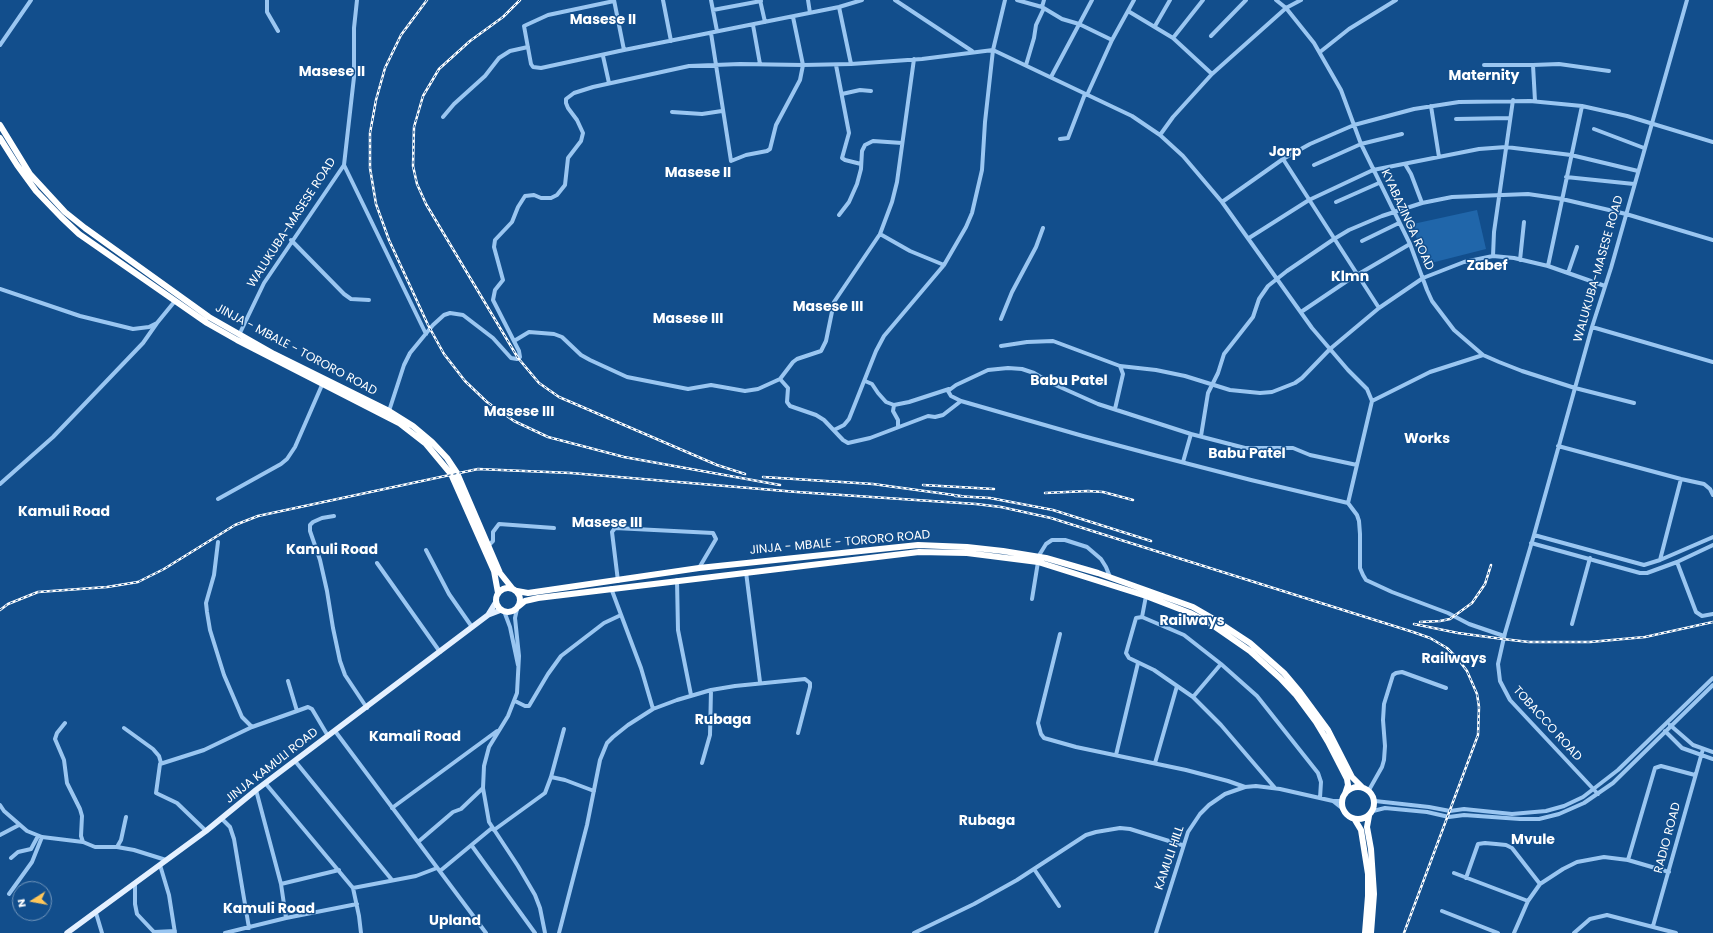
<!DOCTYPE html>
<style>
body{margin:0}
#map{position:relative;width:1713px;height:933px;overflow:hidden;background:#124e8c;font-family:Poppins,sans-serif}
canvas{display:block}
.north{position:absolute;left:12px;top:881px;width:40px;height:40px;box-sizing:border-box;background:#124e8c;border:1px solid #7195ba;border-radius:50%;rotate:259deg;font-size:11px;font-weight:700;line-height:16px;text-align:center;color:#fff}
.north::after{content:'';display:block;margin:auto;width:14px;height:18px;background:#ffc75a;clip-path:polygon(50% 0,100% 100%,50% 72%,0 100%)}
</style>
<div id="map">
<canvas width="1713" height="933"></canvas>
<div class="north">N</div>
</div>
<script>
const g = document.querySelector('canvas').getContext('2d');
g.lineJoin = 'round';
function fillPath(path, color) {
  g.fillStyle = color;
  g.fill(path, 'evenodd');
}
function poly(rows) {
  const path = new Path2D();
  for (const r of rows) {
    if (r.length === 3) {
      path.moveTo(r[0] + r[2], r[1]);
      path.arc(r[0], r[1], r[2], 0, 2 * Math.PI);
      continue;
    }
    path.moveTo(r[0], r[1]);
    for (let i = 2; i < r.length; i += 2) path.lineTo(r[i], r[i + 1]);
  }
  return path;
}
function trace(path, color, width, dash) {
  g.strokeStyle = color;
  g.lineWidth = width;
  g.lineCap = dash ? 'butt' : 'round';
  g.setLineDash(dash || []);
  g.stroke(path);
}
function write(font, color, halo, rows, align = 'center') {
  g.font = font + ' Poppins,sans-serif';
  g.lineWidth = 3;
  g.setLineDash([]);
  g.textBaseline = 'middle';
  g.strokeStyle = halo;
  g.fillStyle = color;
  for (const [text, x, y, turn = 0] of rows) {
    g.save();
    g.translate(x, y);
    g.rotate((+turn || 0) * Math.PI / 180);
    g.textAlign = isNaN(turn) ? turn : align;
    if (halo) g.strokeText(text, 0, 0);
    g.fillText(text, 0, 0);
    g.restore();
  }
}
fillPath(poly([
 [1477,210,1486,249,1423,265,1413,224]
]), '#2066aa');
trace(poly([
 [267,0,267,12,278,31],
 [614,0,624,50],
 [663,0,671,41],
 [711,0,717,31],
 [760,0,765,22],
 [808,0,810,13],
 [895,0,972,51],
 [1017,0,1042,7,1062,19,1079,24,1112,40],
 [1276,0,1286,8,1314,43,1341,90,1361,144,1410,244,1427,290,1432,301,1454,330,1483,355,1499,362,1522,371,1575,388,1634,403],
 [614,1,548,15,524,26,531,64,533,67,541,68,624,50,839,7,862,0],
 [839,7,851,64],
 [1042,7,1044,0],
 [713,10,761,1],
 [1128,11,1173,38,1212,74],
 [753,25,760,64],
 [1155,26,1170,0],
 [711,33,731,161,746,155,767,151,770,149,776,125,800,80,803,65,793,17],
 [1211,36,1246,0],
 [1173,38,1203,0],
 [0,45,31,0],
 [1320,52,1349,29,1396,0],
 [603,56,609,83],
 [836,65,849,133,842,158,845,160,861,164],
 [1026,65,1034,38,1036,25,1044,8],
 [1484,65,1533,65,1535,101],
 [1533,65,1559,64,1609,71],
 [1051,77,1092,0],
 [842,94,860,90,871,91],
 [1087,95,1112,40,1134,0],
 [1431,106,1439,157],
 [672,112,702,114,722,111],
 [443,117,454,104,485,76,499,58,510,51,528,47],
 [1456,119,1510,118],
 [1594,129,1644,148],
 [1160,135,1173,117,1212,74,1286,8,1301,0],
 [1060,139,1068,138,1085,94],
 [1283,159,1379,308],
 [1405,164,1411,174,1422,203],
 [344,165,426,334],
 [1314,165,1361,144,1402,134],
 [1566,177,1634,184],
 [1222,202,1283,159,1310,144,1354,125,1414,109,1459,102,1530,101,1582,106,1627,116,1713,142],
 [1336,202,1379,183],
 [839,215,849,202,857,184,861,169,862,151,865,145,873,141,902,143],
 [880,234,910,251,944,265],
 [1249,238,1309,200,1373,170,1479,149,1506,147,1571,155,1638,171],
 [291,240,344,294,351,299,369,300],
 [1362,241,1399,223],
 [1493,256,1494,232,1513,100],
 [1520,260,1524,222],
 [1548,266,1582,106],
 [1568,273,1577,247],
 [0,289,80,316,133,329,149,327,157,323,175,301],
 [1301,312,1350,279,1410,244],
 [1001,319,1012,292,1036,247,1043,228],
 [1592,327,1713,362],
 [239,335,264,283,344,165,354,77,354,28,357,0],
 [514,341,529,332,554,334,562,337,581,355,590,360,627,377,688,389,711,385,745,391,758,389,780,379,793,362,797,359,821,351,826,341,834,302,880,234,892,202,897,182,914,59],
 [1001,346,1027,342,1053,341,1120,366,1123,374,1115,409],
 [1120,366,1156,370,1185,376,1230,390,1260,393,1272,392,1295,383,1302,378,1330,349,1348,370,1367,389,1372,401,1348,503],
 [780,379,788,388,787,402,790,406,816,415,824,420,843,440,848,443,870,438,928,416,935,417,943,415,961,401],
 [865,381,872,384,878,393,886,402,894,405,909,402,949,389],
 [1372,401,1430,372,1483,355],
 [894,405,893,411,898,420,898,426],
 [389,411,404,365,410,353,433,325,444,315,450,313,463,315,493,338,511,358,517,359,520,357,519,351,493,300,495,290,503,280,494,247,495,240,512,222,518,207,525,196,534,195,541,198,551,198,557,195,565,185,568,158,581,141,583,133,577,120,568,108,566,103,566,99,574,93,593,87,689,66,740,64,803,65,851,64,922,59,993,50,1132,116,1160,135,1183,156,1222,202,1312,328,1330,349,1379,308,1423,278,1464,262,1493,256,1514,258,1548,266,1605,286],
 [834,430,844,425,849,419,876,351,884,336,944,265,966,227,972,213,982,170,985,122,993,50,1005,0],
 [1191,434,1245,448,1293,448,1310,455,1357,465],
 [1201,436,1208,393,1218,373,1224,354,1253,317,1259,299,1268,286,1287,271,1334,239,1349,230,1382,216,1422,203,1452,197,1528,194,1562,199,1626,214,1713,240],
 [1558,446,1681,479,1704,484,1710,489,1713,495],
 [1183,462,1191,434,1098,404,1051,383,1034,373,1022,369,1008,368,988,370,956,385,948,391,951,396,961,401,1083,436,1154,455,1251,480,1348,503,1357,515,1359,521,1360,534,1360,568,1363,575,1366,580,1392,592,1448,613,1469,624,1504,636],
 [0,484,53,437,143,343,157,323],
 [218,499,281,464,287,459,295,447,322,385],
 [334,516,322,518,313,522,310,525,310,531,320,560,327,591,333,628,340,661,345,675,367,708],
 [1534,535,1644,565,1660,560,1713,537],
 [218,542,214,575,206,603,207,612,210,630,224,675,242,717,252,727,297,711],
 [1531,543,1640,573,1647,573,1677,562,1713,545],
 [488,546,493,541,493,532,499,524,554,528],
 [426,550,449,594,472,627],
 [1038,557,1046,544,1052,540,1065,540,1087,547,1101,559,1106,567,1110,577],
 [1660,560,1681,479],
 [1677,562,1696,612,1702,616,1713,614],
 [377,563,440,652],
 [746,572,760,682],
 [677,580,678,630,691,695],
 [618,581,612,532,615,528,713,533,716,539,699,568],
 [611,588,641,668,653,709],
 [1032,599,1038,562],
 [517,609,515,618,519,656,517,693,508,716,489,747,484,766,483,788,489,822,518,866,535,895,540,908,545,933],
 [504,611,510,627,518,665],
 [1142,617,1146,596],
 [1572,624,1590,558],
 [1060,634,1038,723,1041,734,1044,738,1076,747,1186,770,1228,781,1245,787],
 [288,681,297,711,308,707,312,709,328,736],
 [1193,697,1221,664],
 [515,701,525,706,529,706,548,674,561,656,604,623,621,615],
 [65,723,57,733,55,739,64,760,67,783,80,809,82,816,81,836,83,842,95,847,117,847,134,850,166,860],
 [1670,725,1693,745,1713,752],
 [124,728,153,749,159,756,161,763],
 [335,731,486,933],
 [1665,731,1682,748,1713,759],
 [1116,755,1138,663],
 [295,761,392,880],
 [702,763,710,735,711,690],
 [1155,763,1177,686],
 [551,777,565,780,594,791],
 [266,784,353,888,359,916,361,933],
 [1275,788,1221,725,1193,697,1154,670,1129,658,1126,653,1136,618,1142,617,1184,635,1221,664,1257,696,1318,773,1321,782,1320,798],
 [256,790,281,884,286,918],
 [1369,790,1382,767,1384,760,1385,746,1383,720,1384,704,1393,675,1396,673,1402,672,1446,688],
 [1598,794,1510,700,1500,681,1498,664,1505,633,1534,535,1592,327,1611,268,1687,0],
 [1342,801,1333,801,1343,809],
 [1375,801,1429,807,1450,811,1464,809,1512,814,1546,811,1564,806,1583,797,1618,770,1713,678],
 [0,805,4,811,27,831,42,837,83,842],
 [392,808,497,731],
 [1373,811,1385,808,1427,812,1449,817,1464,815,1520,819,1539,819,1559,814,1584,803,1613,783,1713,685],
 [222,819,230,827,234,839,249,928],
 [494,830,545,793,551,777,564,729],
 [206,831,177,803,156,793,160,764,204,750,252,727],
 [0,835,19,825],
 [418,842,453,812,461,809,483,788],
 [472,846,535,933],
 [117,847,121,840,126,817],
 [11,858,18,852,31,849,38,836],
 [1628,860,1655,768,1661,766,1695,775],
 [160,865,169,895,175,933],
 [1034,869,1059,906],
 [440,871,492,828],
 [1454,873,1528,901],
 [1466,878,1478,844,1485,843,1496,844,1506,845,1512,848,1540,884],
 [135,884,135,904,137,914,154,932,175,931],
 [281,884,339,870],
 [353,888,416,876,437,868],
 [9,894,32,862,42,837],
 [1442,911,1498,933],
 [96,913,102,933],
 [1653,926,1703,749],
 [225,933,286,918,357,904],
 [559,933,587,825,600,760,607,743,613,737,628,725,653,709,677,700,711,690,735,686,805,679,810,683,810,687,798,733],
 [914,933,974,904,1017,880,1086,835,1096,832,1120,828,1130,829,1182,845],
 [1156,933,1188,832,1200,814,1209,805,1225,794,1245,787,1256,786,1280,789,1333,801],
 [1514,933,1528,901,1540,884,1563,869,1577,862,1604,857,1628,860,1669,872],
 [1574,933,1590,919,1607,915,1676,933]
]), '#9ac6f1', 4);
trace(poly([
 [488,615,496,602],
 [67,933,206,831,256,790,488,615,501,610]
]), '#e4f0ff', 5.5);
trace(poly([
 [0,125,30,174,65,212,85,228,209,317,274,354,389,411,413,426,432,442,447,458,457,473,500,573,512,588],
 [0,138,17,165,36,191,61,217,79,234,207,323,237,340,399,423,426,444,451,474,494,571,498,593],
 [508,600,12],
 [517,591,528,593,699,568,918,545,967,547,1003,551,1046,558,1098,573,1193,607,1212,618,1250,643,1284,673,1300,692,1328,730,1352,777,1362,787],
 [519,606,525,601,538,598,919,552,967,553,1038,562,1146,596,1190,613,1211,624,1250,651,1280,678,1296,695,1316,722,1328,742,1347,779,1348,785,1345,794],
 [1358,803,16],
 [1369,816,1367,827,1371,849,1374,894,1371,933],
 [1355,820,1361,830,1368,874,1368,896,1365,933]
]), '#fff', 6);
const rail = poly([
 [427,0,401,35,385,68,376,100,370,133,370,168,376,204,389,240,428,325,444,354,465,381,487,402,514,421,548,437,624,457,780,485],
 [520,0,503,17,470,41,439,69,423,96,414,127,413,166,417,184,426,204,518,358,539,383,559,397,717,465,745,474],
 [763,477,873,484,961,496],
 [923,485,994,489],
 [1045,493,1088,491,1103,492,1133,500],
 [955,496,990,498,1053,510,1151,541],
 [0,610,8,604,38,592,107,587,138,582,164,569,235,525,258,516,478,469,571,473,797,492,976,504,1001,507,1051,518,1413,632,1430,638,1447,648,1458,659,1467,671,1477,694,1479,707,1478,735,1404,933],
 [1420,622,1440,621,1450,619,1472,603,1485,584,1491,565],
 [1414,624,1458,633,1503,639,1529,642,1590,642,1645,637,1713,622]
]);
trace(rail, '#fff', 2.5);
trace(rail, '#124e8c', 1, [3]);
write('12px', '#fff', '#124e8c', [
 ["KYABAZINGA ROAD",1407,220,65],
 ["WALUKUBA-MASESE ROAD",292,223,-57],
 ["WALUKUBA-MASESE ROAD",1599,269,-74],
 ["JINJA - MBALE - TORORO ROAD",296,350,28],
 ["JINJA - MBALE - TORORO ROAD",840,543,-5],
 ["TOBACCO ROAD",1547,724,48],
 ["JINJA KAMULI ROAD",272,766,-38],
 ["RADIO ROAD",1668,838,-75],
 ["KAMULI HILL",1170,858,-71]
]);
write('bold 14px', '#fff', '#124e8c', [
 ["Masese II",603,20],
 ["Masese II",332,72],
 ["Maternity",1484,76],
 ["Jorp",1285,152],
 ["Masese II",698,173],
 ["Zabef",1487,266],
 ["Klmn",1350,277],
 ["Masese III",828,307],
 ["Masese III",688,319],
 ["Babu Patel",1069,381],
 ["Masese III",519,412],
 ["Works",1427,439],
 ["Babu Patel",1247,454],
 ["Kamuli Road",64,512],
 ["Masese III",607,523],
 ["Kamuli Road",332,550],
 ["Railways",1192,621],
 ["Railways",1454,659],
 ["Rubaga",723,720],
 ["Kamali Road",415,737],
 ["Rubaga",987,821],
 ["Mvule",1533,840],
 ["Kamuli Road",269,909],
 ["Upland",455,921]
]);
</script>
